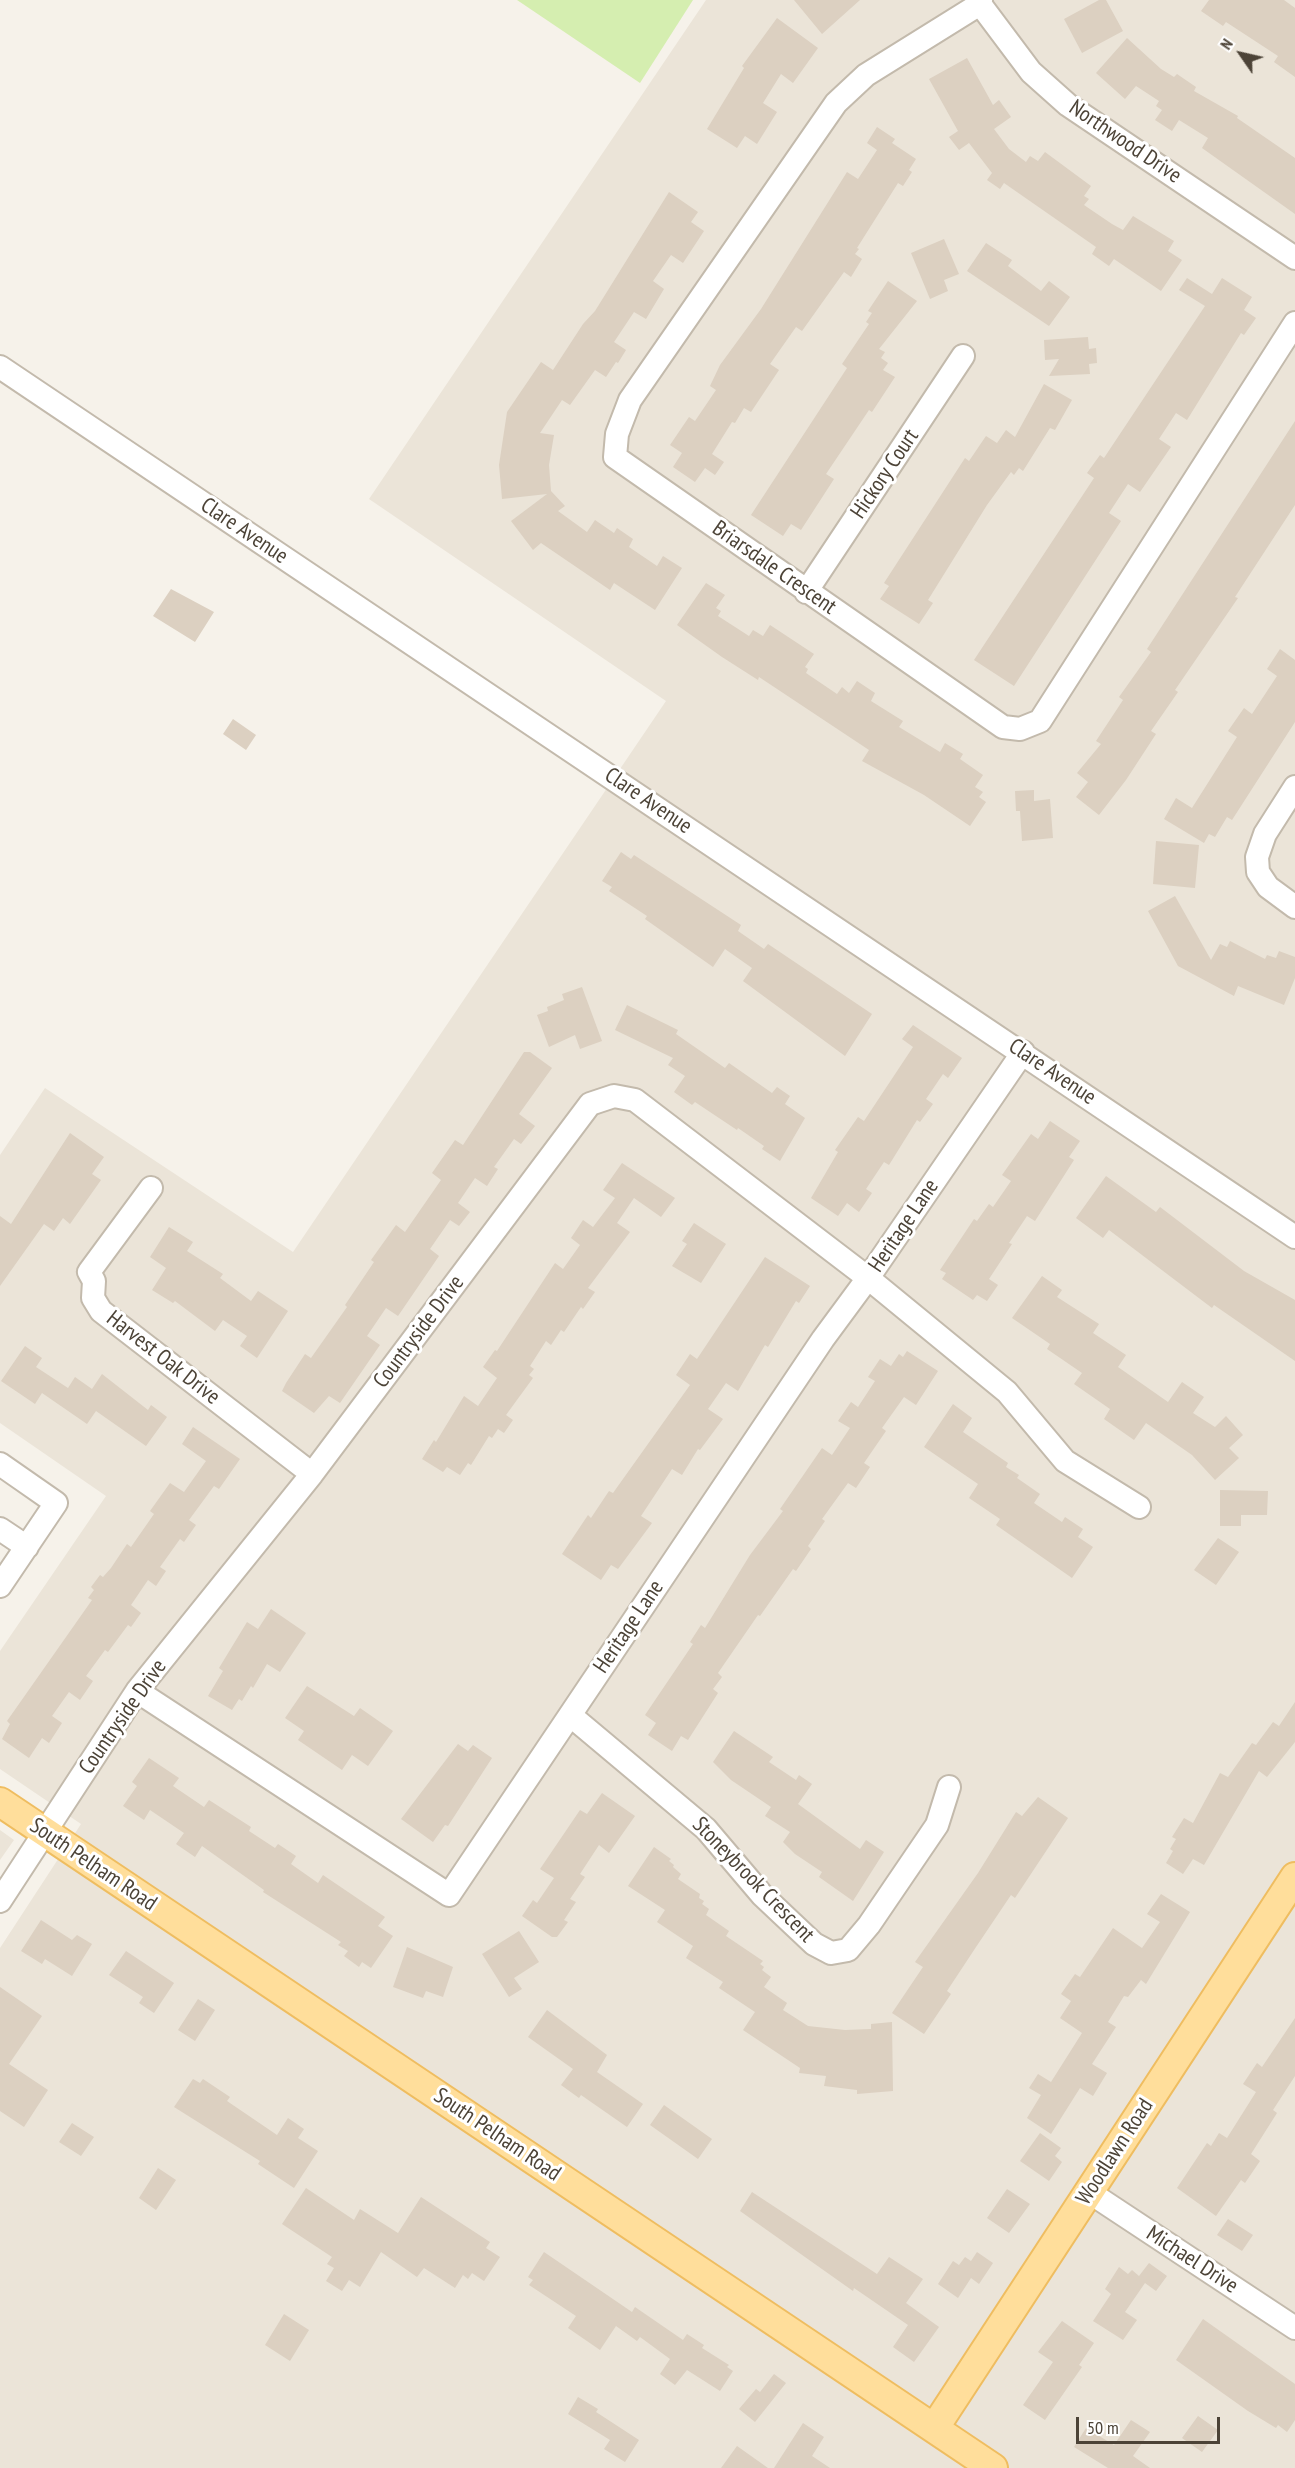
<!DOCTYPE html>
<style>
body{margin:0}
#map{position:relative;width:1295px;height:2468px;overflow:hidden;background:#f6f2ea;font-family:"PT Sans Narrow",sans-serif}
canvas{display:block}
.north{position:absolute;left:1211px;top:24px;width:60px;height:60px;-webkit-text-stroke:4px #fff;paint-order:stroke;rotate:304deg;font-size:16px;font-weight:700;line-height:24px;text-align:center;color:#4c4337}
.north::after{content:'';display:block;margin:auto;width:21px;height:27px;background:#4c4337;clip-path:polygon(50% 0,100% 100%,50% 72%,0 100%)}
.scale{position:absolute;left:1076px;top:2417px;width:144px;height:27px;box-sizing:border-box;border:3px solid #4c4337;border-top:0;padding-left:8px;font-size:18px;line-height:21px;white-space:nowrap;color:#4c4337;-webkit-text-stroke:4px #fff;paint-order:stroke}
</style>
<div id="map">
<canvas width="1295" height="2468"></canvas>
<div class="north">N</div>
<div class="scale">50 m</div>
</div>
<script>
const g = document.querySelector('canvas').getContext('2d');
g.lineJoin = 'round';
function fillPath(path, color) {
  g.fillStyle = color;
  g.fill(path, 'evenodd');
}
function poly(rows) {
  const path = new Path2D();
  for (const r of rows) {
    path.moveTo(r[0], r[1]);
    for (let i = 2; i < r.length; i += 2) path.lineTo(r[i], r[i + 1]);
  }
  return path;
}
function trace(path, color, width, dash) {
  g.strokeStyle = color;
  g.lineWidth = width;
  g.lineCap = dash ? 'butt' : 'round';
  g.setLineDash(dash || []);
  g.stroke(path);
}
function write(font, color, halo, rows, align = 'center') {
  g.font = font + ' "PT Sans Narrow",sans-serif';
  g.lineWidth = 6;
  g.setLineDash([]);
  g.textBaseline = 'middle';
  g.strokeStyle = halo;
  g.fillStyle = color;
  for (const [text, x, y, turn = 0] of rows) {
    g.save();
    g.translate(x, y);
    g.rotate((+turn || 0) * Math.PI / 180);
    g.textAlign = isNaN(turn) ? turn : align;
    if (halo) g.strokeText(text, 0, 0);
    g.fillText(text, 0, 0);
    g.restore();
  }
}
fillPath(poly([
 [706,0,1295,0,1295,2468,0,2468,0,1948,81,1824,0,1769,0,1651,106,1496,0,1423,0,1155,45,1088,293,1252,666,701,369,499],
 [0,1830,14,1840,0,1860]
]), '#ebe4d8');
fillPath(poly([
 [517,0,693,0,640,83]
]), '#d5eeb0');
fillPath(poly([
 [794,0,860,0,822,34],
 [1099,0,1106,0,1123,31,1082,53,1064,19],
 [1209,0,1284,0,1295,8,1295,77,1274,62,1278,56,1226,22,1223,26,1201,11],
 [777,18,818,48,793,83,781,74,763,103,777,112,757,144,745,136,737,148,707,129,744,68,742,66],
 [1127,38,1161,69,1174,77,1177,74,1196,87,1194,91,1238,116,1237,118,1295,158,1295,214,1202,148,1208,138,1179,120,1172,131,1155,120,1162,110,1156,106,1159,101,1136,86,1125,99,1096,73],
 [967,58,993,105,999,100,1011,117,994,129,1009,149,1026,162,1030,156,1038,161,1045,152,1091,186,1084,196,1089,199,1084,205,1112,224,1123,230,1133,216,1174,241,1168,251,1182,260,1161,291,1114,259,1109,266,1092,254,1096,247,1004,183,1000,189,987,180,992,173,969,143,959,150,949,137,958,131,929,79],
 [877,127,895,139,892,143,916,159,909,170,912,172,903,186,898,183,857,248,859,249,855,254,862,259,851,277,844,272,802,331,796,327,770,364,779,370,751,412,744,408,735,423,732,422,712,454,724,462,715,475,705,468,695,482,673,467,682,453,670,445,689,417,695,421,716,390,710,386,720,365,761,309,847,172,858,179,877,150,867,143],
 [669,192,698,212,691,222,704,231,683,263,671,255,653,281,664,289,646,319,634,312,614,342,626,350,618,363,616,362,606,377,595,370,570,405,562,400,540,433,554,435,549,465,551,491,565,506,558,511,587,532,595,520,614,533,617,528,633,539,629,547,657,566,663,556,682,568,655,610,614,583,610,590,541,543,533,550,511,521,547,494,502,499,499,465,507,412,541,362,553,370,583,324,595,311],
 [944,239,959,274,944,280,948,291,930,299,911,253],
 [986,243,1012,260,1008,266,1041,291,1049,281,1070,297,1049,326,967,271],
 [1187,278,1212,294,1222,278,1252,297,1244,310,1256,318,1244,335,1241,333,1187,420,1176,413,1159,439,1171,447,1140,492,1128,484,1109,513,1121,521,1014,686,974,660,1094,478,1087,473,1100,455,1104,458,1205,306,1179,290],
 [888,281,917,301,879,349,885,352,881,358,888,363,883,370,895,377,872,412,869,410,826,474,834,479,801,530,791,524,783,536,751,515,847,368,842,364,869,324,866,322,872,313,868,311],
 [1088,337,1089,349,1096,348,1097,363,1089,364,1090,374,1049,376,1059,359,1045,360,1044,340],
 [1044,384,1072,400,1055,430,1050,428,1023,471,1019,468,1014,475,1011,472,987,505,928,600,933,603,919,624,880,599,889,586,884,583,965,458,969,461,986,436,997,443,1006,430,1015,437],
 [1295,421,1295,505,1235,597,1238,598,1175,690,1178,692,1151,731,1156,734,1126,780,1099,815,1076,797,1088,782,1077,773,1101,744,1096,741,1123,700,1119,697,1151,652,1147,649],
 [706,583,725,595,716,608,721,611,718,616,749,636,753,630,763,636,770,625,814,654,805,667,808,669,806,673,837,694,842,687,849,693,857,681,875,693,871,701,903,721,899,727,940,752,945,743,963,754,960,759,983,775,975,787,983,792,979,797,986,802,970,826,924,795,862,761,869,750,759,677,758,680,722,657,677,625],
 [171,589,214,612,195,642,153,616],
 [1280,649,1295,660,1295,722,1232,820,1227,817,1215,837,1209,834,1204,843,1164,819,1176,798,1192,808,1237,737,1228,731,1244,708,1252,714,1277,676,1267,669],
 [233,719,256,735,246,750,223,734],
 [1034,790,1034,801,1050,799,1053,838,1022,841,1020,811,1016,811,1015,791],
 [1156,841,1199,845,1195,888,1153,884],
 [621,852,631,859,634,855,741,925,738,931,764,949,768,944,872,1014,845,1056,743,981,752,968,725,949,713,967,645,919,647,916,609,891,612,887,602,881],
 [1175,896,1211,960,1220,944,1227,947,1230,941,1265,959,1267,955,1276,958,1279,951,1295,957,1295,978,1284,1005,1238,986,1234,996,1178,966,1148,911],
 [582,987,602,1041,580,1049,575,1035,549,1047,537,1015,548,1011,547,1007,564,1000,562,994],
 [627,1005,678,1030,676,1034,725,1068,729,1063,772,1093,777,1087,790,1096,785,1104,805,1118,780,1161,762,1149,764,1146,738,1128,737,1130,695,1102,692,1105,674,1092,685,1076,668,1065,673,1058,615,1030],
 [913,1025,962,1058,948,1078,943,1074,926,1099,933,1104,920,1122,917,1120,889,1165,884,1162,866,1189,872,1193,859,1212,847,1203,838,1216,811,1198,838,1152,835,1150,858,1117,864,1121,913,1047,902,1039],
 [524,1052,530,1052,552,1068,519,1114,535,1126,521,1144,514,1139,494,1167,498,1169,487,1186,475,1178,458,1203,470,1212,459,1226,450,1220,430,1249,439,1256,398,1316,386,1308,367,1336,380,1345,340,1403,329,1396,314,1413,282,1391,286,1383,305,1354,311,1358,347,1307,345,1305,374,1262,371,1260,396,1225,405,1232,441,1180,432,1173,455,1140,463,1145],
 [1050,1121,1080,1141,1069,1157,1074,1160,1035,1221,1027,1216,1009,1243,1012,1244,989,1279,998,1285,987,1301,977,1295,973,1300,942,1279,946,1273,940,1270,974,1219,977,1221,989,1204,993,1207,1011,1181,1002,1175,1031,1134,1038,1139],
 [70,1133,104,1157,92,1174,101,1180,70,1224,63,1218,54,1231,44,1224,0,1286,0,1216,11,1224],
 [622,1163,675,1198,661,1217,634,1198,617,1223,630,1232,588,1288,595,1292,583,1309,581,1307,564,1332,561,1330,551,1345,546,1341,530,1366,534,1369,529,1375,533,1378,506,1415,513,1420,504,1433,498,1429,492,1438,489,1436,471,1465,468,1463,460,1475,447,1467,443,1472,422,1459,434,1440,436,1442,464,1396,478,1406,497,1378,483,1367,495,1350,497,1351,555,1263,563,1269,580,1245,571,1238,583,1220,593,1227,615,1198,603,1190],
 [1106,1176,1156,1212,1160,1207,1244,1271,1295,1300,1295,1361,1214,1305,1212,1308,1109,1230,1103,1238,1076,1218],
 [694,1223,726,1244,701,1283,672,1266,687,1244,682,1241],
 [169,1227,193,1242,187,1251,223,1274,220,1278,251,1301,258,1291,288,1311,257,1358,240,1346,247,1336,223,1320,215,1331,175,1301,173,1303,152,1290,166,1268,150,1257],
 [765,1257,810,1286,799,1303,796,1301,768,1347,765,1345,738,1391,726,1383,708,1409,723,1419,700,1450,698,1449,682,1475,672,1469,641,1516,652,1523,618,1569,611,1565,601,1580,562,1554,588,1515,591,1518,609,1491,613,1493,690,1385,676,1375,690,1354,697,1359],
 [1042,1276,1062,1290,1057,1297,1099,1324,1093,1333,1126,1355,1118,1367,1168,1402,1182,1382,1204,1397,1193,1413,1215,1427,1226,1416,1243,1435,1229,1448,1239,1458,1215,1480,1192,1455,1146,1423,1134,1440,1104,1419,1110,1409,1074,1384,1082,1373,1047,1349,1050,1344,1012,1318],
 [25,1346,42,1358,36,1367,68,1388,75,1377,92,1389,102,1374,148,1410,151,1405,167,1417,146,1446,96,1411,87,1424,42,1393,35,1404,1,1381],
 [907,1351,938,1371,916,1405,904,1397,882,1428,886,1431,864,1463,870,1467,856,1488,848,1483,822,1519,825,1521,808,1546,811,1549,796,1571,793,1569,760,1616,758,1615,718,1673,722,1677,713,1689,718,1693,688,1740,681,1736,672,1751,648,1735,656,1723,645,1715,693,1644,690,1642,701,1625,705,1628,750,1555,783,1511,780,1509,822,1448,832,1455,850,1428,838,1421,851,1402,858,1407,875,1381,868,1377,880,1359,891,1366,899,1354,903,1357],
 [953,1404,972,1418,963,1432,1008,1463,1006,1467,1019,1475,1017,1478,1040,1494,1034,1503,1062,1522,1065,1517,1083,1529,1078,1537,1093,1547,1072,1578,996,1525,1000,1519,969,1498,978,1484,924,1447],
 [193,1427,240,1459,219,1489,214,1486,189,1520,196,1525,184,1542,180,1539,160,1567,166,1571,156,1586,148,1580,131,1605,141,1613,131,1627,128,1625,108,1652,105,1650,86,1676,93,1681,80,1700,69,1692,52,1716,62,1723,49,1743,42,1738,29,1758,2,1739,10,1724,7,1721,92,1600,88,1598,94,1590,91,1587,100,1575,103,1577,111,1568,127,1544,131,1547,154,1514,150,1511,170,1483,184,1492,206,1461,182,1444],
 [1220,1490,1268,1491,1267,1515,1241,1515,1241,1526,1220,1526],
 [1218,1538,1239,1552,1216,1585,1194,1570],
 [271,1609,306,1633,280,1672,267,1664,253,1688,251,1686,242,1701,239,1699,232,1710,208,1696,223,1671,219,1668,247,1622,258,1629],
 [307,1686,354,1716,360,1708,393,1731,368,1766,352,1755,342,1770,298,1740,304,1731,285,1718],
 [1295,1702,1295,1742,1267,1777,1259,1771,1204,1865,1193,1859,1183,1874,1166,1863,1173,1851,1170,1849,1176,1839,1172,1837,1184,1818,1193,1823,1220,1773,1228,1777,1252,1743,1256,1745,1273,1722,1279,1726],
 [734,1731,773,1757,769,1762,796,1780,799,1775,812,1784,798,1804,860,1849,866,1840,884,1852,853,1901,819,1877,822,1872,795,1854,783,1842,790,1832,765,1816,771,1807,731,1780,713,1762],
 [458,1744,468,1751,473,1745,492,1758,448,1826,445,1825,433,1842,401,1819],
 [149,1758,179,1778,173,1786,204,1807,209,1800,251,1827,249,1831,275,1848,278,1844,296,1856,291,1864,318,1883,323,1875,385,1917,378,1926,393,1936,371,1968,362,1962,359,1967,344,1956,348,1951,338,1945,341,1942,263,1892,264,1890,202,1846,195,1857,176,1844,184,1833,150,1810,144,1820,123,1806,137,1786,132,1782],
 [602,1793,635,1816,609,1853,599,1845,580,1874,585,1877,570,1899,576,1902,564,1920,568,1922,557,1937,552,1937,522,1916,533,1900,537,1903,554,1878,540,1869,580,1810,587,1814],
 [1038,1797,1068,1818,1015,1898,1011,1895,976,1947,947,1991,951,1994,924,2034,892,2013,923,1967,915,1962,978,1873,1016,1812,1022,1816],
 [654,1847,671,1859,669,1861,674,1865,673,1867,681,1874,678,1879,700,1894,699,1898,704,1901,702,1904,709,1909,706,1915,729,1931,726,1936,763,1961,760,1964,764,1967,762,1970,771,1977,764,1987,787,2003,783,2010,808,2026,845,2030,871,2029,871,2024,892,2022,893,2091,857,2094,857,2090,824,2086,826,2076,799,2073,800,2068,743,2030,755,2012,719,1988,723,1982,686,1958,693,1946,657,1922,665,1910,628,1886],
 [1161,1894,1190,1912,1146,1984,1141,1980,1128,1997,1124,1996,1108,2022,1116,2027,1092,2064,1107,2073,1093,2096,1080,2088,1051,2134,1027,2118,1041,2095,1029,2088,1038,2074,1051,2082,1082,2033,1060,2018,1071,2001,1061,1994,1075,1974,1080,1977,1113,1928,1142,1948,1160,1922,1147,1914],
 [41,1920,72,1940,77,1935,92,1944,72,1976,45,1959,42,1964,21,1951],
 [519,1931,539,1962,514,1978,522,1989,509,1997,482,1954],
 [407,1947,453,1967,443,1997,426,1991,423,1998,393,1987],
 [126,1951,174,1983,154,2013,139,2003,143,1997,109,1975],
 [0,1987,42,2016,9,2064,48,2090,24,2127,0,2111],
 [198,1999,215,2010,195,2041,178,2030],
 [547,2010,607,2055,597,2072,643,2104,627,2127,581,2095,579,2098,561,2085,573,2069,528,2037],
 [1295,2018,1295,2076,1273,2110,1277,2113,1251,2154,1260,2161,1245,2183,1241,2180,1216,2216,1177,2188,1207,2143,1211,2146,1219,2133,1227,2138,1256,2092,1243,2084,1257,2063,1262,2067],
 [193,2079,200,2083,203,2079,230,2097,227,2101,277,2135,288,2118,304,2129,298,2138,318,2151,294,2188,258,2164,260,2161,174,2107],
 [664,2105,712,2139,698,2159,650,2125],
 [72,2123,94,2137,81,2156,59,2142],
 [1040,2133,1061,2148,1055,2156,1062,2162,1049,2181,1020,2161],
 [158,2168,176,2180,156,2210,139,2198],
 [306,2188,354,2220,360,2209,398,2233,421,2197,490,2242,486,2248,500,2257,484,2281,472,2273,468,2279,463,2275,455,2288,424,2268,417,2277,381,2252,360,2287,349,2280,342,2291,326,2281,334,2268,327,2264,332,2257,282,2224],
 [1007,2189,1030,2204,1009,2233,987,2218],
 [752,2192,877,2274,889,2257,923,2279,906,2303,939,2327,914,2362,893,2347,908,2325,854,2288,853,2291,740,2211],
 [1228,2219,1253,2235,1242,2251,1217,2235],
 [544,2252,632,2312,635,2307,683,2340,687,2334,704,2345,702,2348,729,2365,727,2367,733,2371,720,2391,687,2370,675,2385,660,2374,670,2359,640,2337,637,2341,616,2326,600,2350,568,2328,576,2316,529,2285,533,2280,528,2277],
 [977,2252,993,2263,979,2284,971,2278,958,2298,938,2284,953,2261,959,2265,965,2257,971,2261],
 [1149,2263,1167,2276,1156,2291,1145,2283,1125,2312,1137,2320,1123,2340,1093,2321,1111,2294,1105,2289,1119,2267,1128,2274,1132,2270,1139,2276],
 [284,2314,309,2330,290,2361,265,2345],
 [1203,2319,1295,2384,1295,2420,1287,2432,1278,2425,1276,2428,1248,2411,1176,2360],
 [1062,2321,1094,2343,1079,2365,1082,2367,1045,2420,1023,2405,1053,2362,1038,2352],
 [774,2374,786,2383,755,2422,739,2409,756,2389,760,2392],
 [578,2397,598,2409,596,2412,639,2440,625,2462,604,2449,610,2440,568,2414],
 [1198,2416,1218,2430,1202,2452,1182,2438],
 [1131,2420,1150,2432,1133,2456,1150,2468,1108,2468,1074,2447,1086,2428,1114,2445],
 [803,2423,824,2437,812,2456,830,2468,774,2468],
 [737,2446,768,2468,721,2468]
]), '#dcd0c1');
const minor = poly([
 [981,0,980,4,1031,72,1068,105,1295,258],
 [980,4,866,75,836,103,630,400,617,434,615,457,1003,727,1020,729,1040,721,1295,323],
 [0,367,1295,1237],
 [806,592,963,356],
 [1295,787,1265,834,1257,857,1258,872,1268,887,1295,907],
 [151,1188,89,1272,94,1281,93,1298,101,1311,312,1474],
 [0,1464,56,1503,0,1586],
 [0,1529,27,1547],
 [137,1691,449,1895,823,1339,868,1278,1023,1052],
 [570,1715,706,1829,762,1895,814,1944,831,1953,848,1950,869,1925,937,1825,949,1787],
 [0,1901,137,1691,312,1474,590,1104,614,1096,635,1100,868,1278,1007,1392,1065,1461,1139,1507],
 [1089,2192,1295,2328]
]);
const major = poly([
 [0,1802,993,2468],
 [935,2427,1295,1877]
]);
trace(minor, '#c3baac', 26);
trace(major, '#efbd60', 32);
trace(minor, '#fff', 22);
trace(major, '#ffde9b', 28);
write('22px', '#4c4337', '#fff', [
 ["Northwood Drive",1125,142,34],
 ["Hickory Court",885,474,-56],
 ["Clare Avenue",244,531,34],
 ["Briarsdale Crescent",774,568,35],
 ["Clare Avenue",648,801,34],
 ["Clare Avenue",1052,1072,34],
 ["Heritage Lane",904,1226,-56],
 ["Countryside Drive",419,1332,-53],
 ["Harvest Oak Drive",163,1358,38],
 ["Heritage Lane",629,1627,-56],
 ["Countryside Drive",123,1717,-55],
 ["South Pelham Road",93,1865,34],
 ["Stoneybrook Crescent",753,1880,46],
 ["South Pelham Road",497,2135,34],
 ["Woodlawn Road",1115,2152,-57],
 ["Michael Drive",1192,2260,33]
]);
</script>
